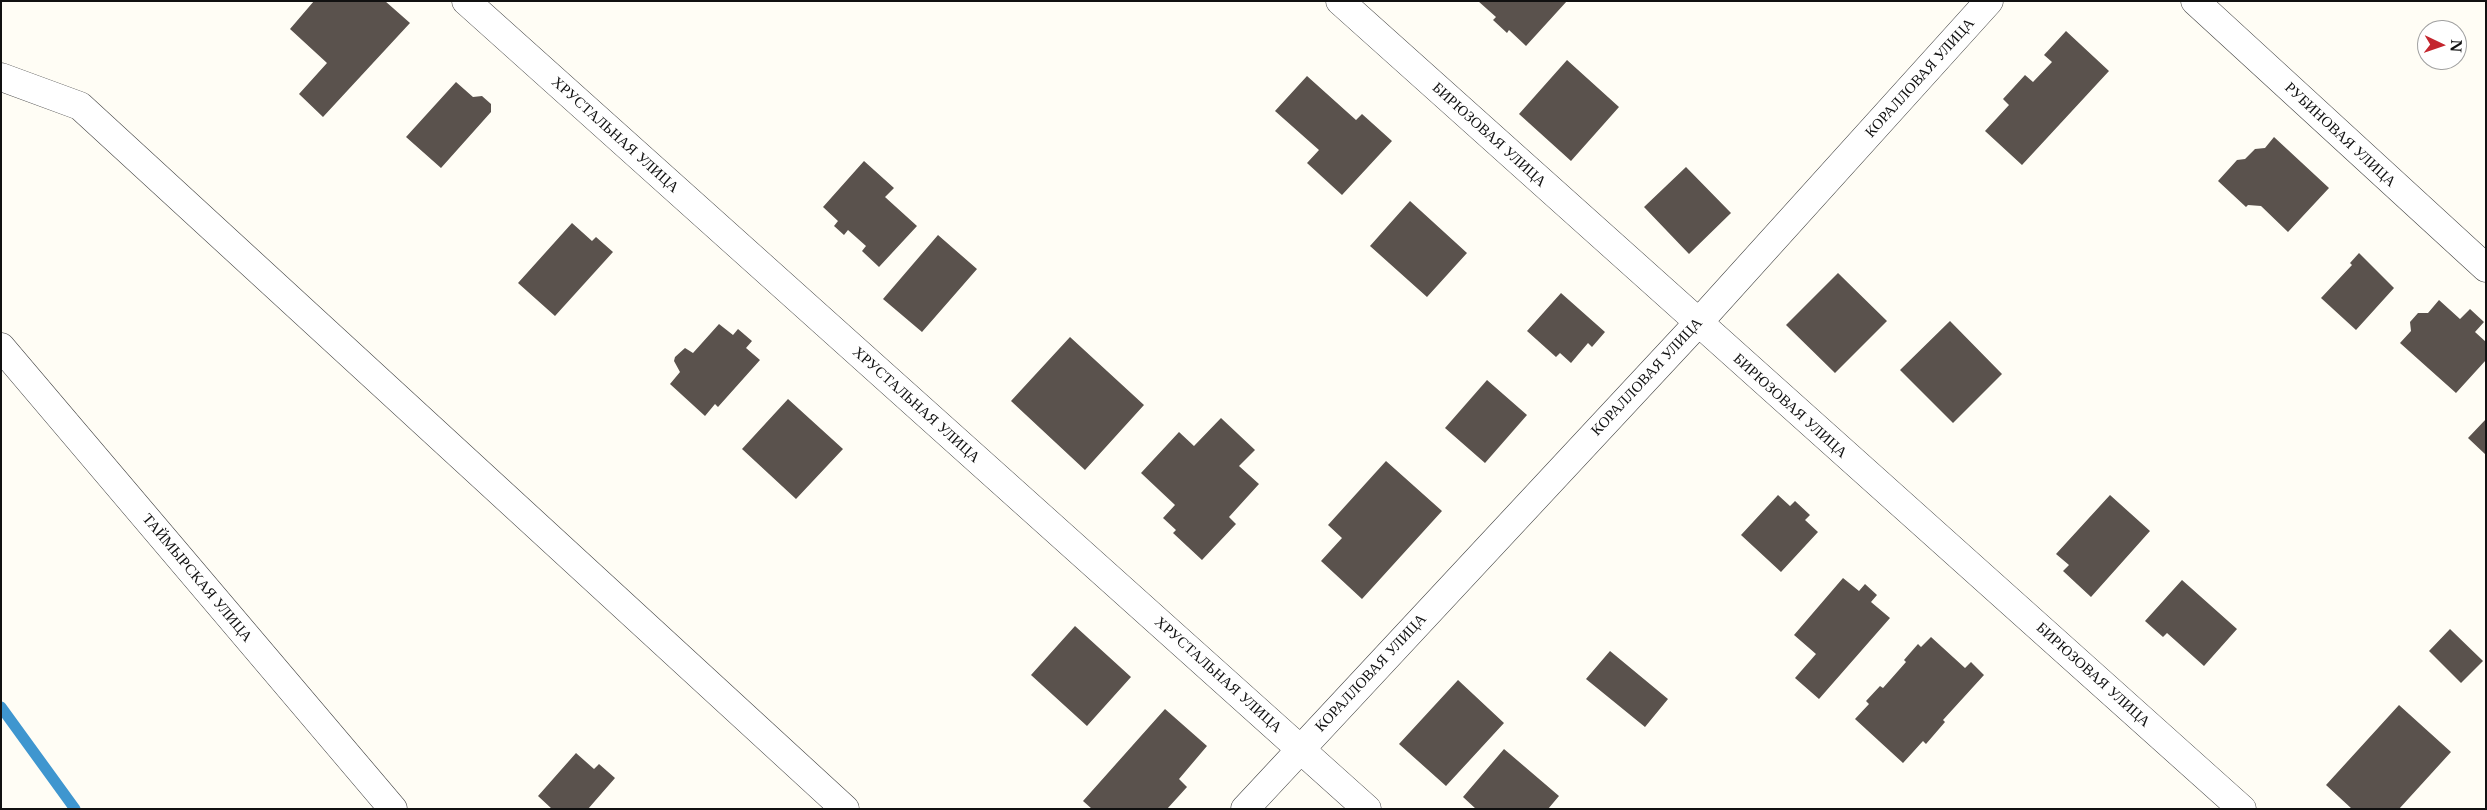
<!DOCTYPE html>
<meta charset="utf-8">
<style>
body{margin:0}
#map{position:relative;width:2487px;height:810px;overflow:hidden;background:#fffdf5;font-family:"Libre Baskerville",serif}
canvas{display:block}
.frame{position:absolute;inset:0;border:2px solid #111;pointer-events:none}
.north{position:absolute;left:2417px;top:20px;width:50px;height:50px;box-sizing:border-box;background:#fff;border:1px solid #a0a0a0;border-radius:50%;rotate:93deg;font-size:14px;font-weight:700;line-height:20px;text-align:center;color:#111}
.north::after{content:'';display:block;margin:auto;width:18px;height:22px;background:#c4262e;clip-path:polygon(50% 0,100% 100%,50% 72%,0 100%)}
</style>
<div id="map">
<canvas width="2487" height="810"></canvas>
<div class="frame"></div>
<div class="north">N</div>
</div>
<script>
const g = document.querySelector('canvas').getContext('2d');
g.lineJoin = 'round';
function poly(rows) {
  const path = new Path2D();
  for (const r of rows) {
    path.moveTo(r[0], r[1]);
    for (let i = 2; i < r.length; i += 2) path.lineTo(r[i], r[i + 1]);
  }
  return path;
}
function trace(path, color, width, dash) {
  g.strokeStyle = color;
  g.lineWidth = width;
  g.lineCap = dash ? 'butt' : 'round';
  g.setLineDash(dash || []);
  g.stroke(path);
}
function fillPath(path, color) {
  g.fillStyle = color;
  g.fill(path, 'evenodd');
}
function write(font, color, halo, rows, align = 'center') {
  g.font = font + ' "Libre Baskerville",serif';
  g.lineWidth = 5;
  g.setLineDash([]);
  g.textBaseline = 'middle';
  g.strokeStyle = halo;
  g.fillStyle = color;
  for (const [text, x, y, turn = 0] of rows) {
    g.save();
    g.translate(x, y);
    g.rotate((+turn || 0) * Math.PI / 180);
    g.textAlign = isNaN(turn) ? turn : align;
    if (halo) g.strokeText(text, 0, 0);
    g.fillText(text, 0, 0);
    g.restore();
  }
}
trace(poly([
 [1,707,75,809]
]), '#3f96cf', 11);
fillPath(poly([
 [314,1,385,1,410,23,323,117,299,94,327,63,290,29],
 [1478,1,1567,1,1526,46,1509,30,1507,33,1493,20,1496,17],
 [2066,31,2109,71,2022,165,1985,131,2009,105,2003,99,2025,75,2033,82,2052,62,2044,55],
 [1567,60,1619,107,1571,161,1519,114],
 [1307,76,1356,120,1362,114,1392,141,1342,195,1307,163,1319,150,1275,111],
 [456,82,473,97,482,96,491,104,491,112,441,168,406,137],
 [2274,137,2329,188,2288,232,2261,206,2248,205,2246,207,2218,181,2237,160,2245,159,2255,149,2265,148],
 [864,161,894,188,885,197,917,226,879,267,862,251,866,246,848,230,844,235,834,226,838,221,823,207],
 [1686,167,1731,213,1689,254,1644,207],
 [1410,201,1467,253,1427,297,1370,246],
 [572,223,592,241,596,237,613,252,555,316,518,283],
 [938,235,977,269,922,332,883,299],
 [2359,253,2394,288,2356,330,2321,298,2352,265,2350,263],
 [1838,273,1887,321,1835,373,1786,325],
 [1561,293,1605,332,1592,347,1588,343,1571,363,1560,353,1556,357,1527,331],
 [2439,300,2460,319,2470,309,2484,322,2475,332,2486,342,2486,360,2456,393,2400,343,2411,331,2410,322,2418,313,2428,313],
 [1950,321,2002,374,1953,423,1900,370],
 [719,324,733,335,738,329,752,341,746,348,760,360,718,407,715,404,705,416,670,384,680,372,674,361,675,357,685,348,693,353],
 [1070,337,1144,405,1085,470,1011,401],
 [1487,380,1527,415,1485,463,1445,428],
 [788,399,843,449,796,499,742,449],
 [1221,418,1255,450,1239,466,1259,484,1229,517,1236,524,1202,560,1173,533,1176,530,1163,518,1175,505,1141,473,1179,432,1194,446],
 [2486,419,2486,455,2468,438],
 [1386,461,1442,511,1362,599,1321,561,1342,538,1328,525],
 [1778,495,1790,506,1795,501,1810,515,1805,520,1818,532,1781,572,1741,535],
 [2110,495,2150,531,2091,597,2063,571,2069,565,2056,554],
 [1843,578,1859,591,1865,584,1877,595,1871,602,1890,618,1819,699,1795,678,1816,654,1794,635],
 [2182,580,2237,629,2204,666,2167,633,2163,637,2145,621],
 [1075,626,1131,677,1087,726,1031,675],
 [2450,629,2483,661,2461,683,2429,651],
 [1931,637,1965,668,1971,662,1984,675,1943,720,1945,722,1926,744,1923,741,1903,763,1855,719,1869,704,1866,701,1880,686,1883,688,1906,662,1904,660,1918,644,1921,647],
 [1610,651,1668,699,1645,727,1586,679],
 [1458,680,1504,723,1446,786,1399,744],
 [2399,705,2451,752,2399,809,2352,809,2326,785],
 [1165,709,1207,746,1179,779,1187,787,1167,809,1092,809,1083,801],
 [1504,749,1559,796,1548,809,1476,809,1463,797],
 [576,753,594,769,599,764,615,778,588,809,552,809,538,796]
]), '#5a524d');
const minor = poly([
 [466,1,1367,809],
 [1340,1,2242,809],
 [2195,1,2486,268],
 [1,77,80,106,845,809],
 [1,347,393,809],
 [1245,809,1698,323,1989,1]
]);
trace(minor, '#444', 29);
trace(minor, '#fff', 28);
write('15px', '#111', '#fff', [
 ["КОРАЛЛОВАЯ УЛИЦА",1920,78,-48],
 ["ХРУСТАЛЬНАЯ УЛИЦА",615,135,42],
 ["БИРЮЗОВАЯ УЛИЦА",1489,135,42],
 ["РУБИНОВАЯ УЛИЦА",2340,135,43],
 ["КОРАЛЛОВАЯ УЛИЦА",1647,377,-47],
 ["ХРУСТАЛЬНАЯ УЛИЦА",916,405,42],
 ["БИРЮЗОВАЯ УЛИЦА",1790,406,42],
 ["ТАЙМЫРСКАЯ УЛИЦА",197,578,50],
 ["КОРАЛЛОВАЯ УЛИЦА",1371,673,-47],
 ["ХРУСТАЛЬНАЯ УЛИЦА",1218,675,42],
 ["БИРЮЗОВАЯ УЛИЦА",2093,675,42]
]);
</script>
